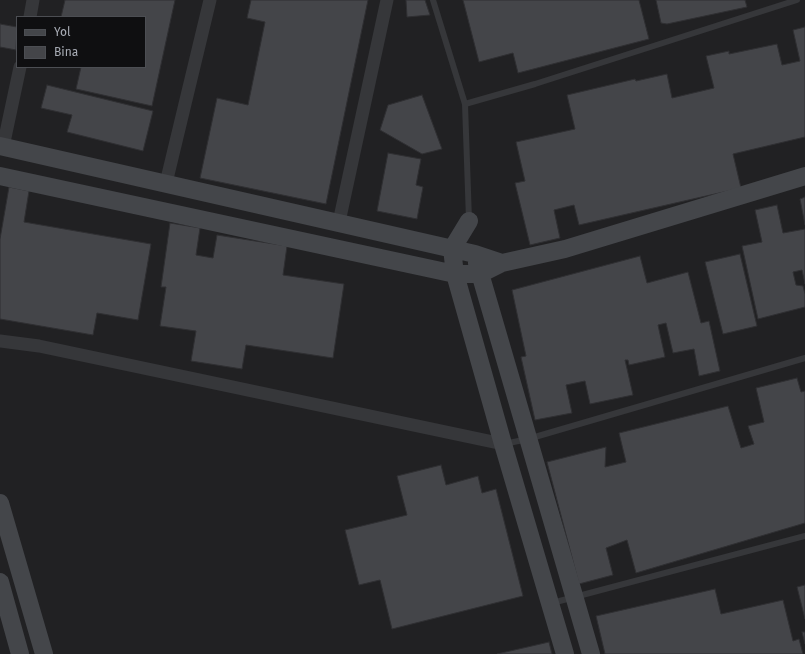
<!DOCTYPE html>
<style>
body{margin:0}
#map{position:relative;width:805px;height:654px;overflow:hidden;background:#141416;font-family:"Fira Sans",sans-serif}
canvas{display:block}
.legend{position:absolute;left:16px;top:16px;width:130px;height:52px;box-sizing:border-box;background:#0f0f11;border:1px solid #4c4e53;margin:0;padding:5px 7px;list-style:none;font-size:12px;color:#a8acb5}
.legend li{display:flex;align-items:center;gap:8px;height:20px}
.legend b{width:20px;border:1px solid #4c4e53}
</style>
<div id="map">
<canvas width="805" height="654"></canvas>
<ul class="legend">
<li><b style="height:5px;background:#44464a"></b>Yol</li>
<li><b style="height:11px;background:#444549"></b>Bina</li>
</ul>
</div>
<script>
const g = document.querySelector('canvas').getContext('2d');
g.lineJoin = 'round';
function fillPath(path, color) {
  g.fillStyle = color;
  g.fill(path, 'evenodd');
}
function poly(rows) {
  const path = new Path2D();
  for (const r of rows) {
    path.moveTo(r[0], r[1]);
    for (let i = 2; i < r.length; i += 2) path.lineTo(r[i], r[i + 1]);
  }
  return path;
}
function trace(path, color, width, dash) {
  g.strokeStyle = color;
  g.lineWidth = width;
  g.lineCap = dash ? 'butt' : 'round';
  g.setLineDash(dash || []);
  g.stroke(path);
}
fillPath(poly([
 [0,0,805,0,805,654,0,654],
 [17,17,145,17,145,67,17,67]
]), '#212123');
const building = poly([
 [65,0,175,0,152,106,76,89,81,67,145,67,145,17,61,17,65,0],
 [251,0,368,0,326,204,200,178,217,98,248,105,265,22,247,18,251,0],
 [406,0,425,0,430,15,407,17,406,0],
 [463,0,639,0,649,39,518,73,513,53,479,62,463,0],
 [656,0,745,0,747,7,667,24,661,23,656,0],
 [0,24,17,27,16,50,0,47,0,24],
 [805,27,805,137,733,154,741,188,579,225,574,205,554,210,560,238,530,245,515,183,525,181,516,142,575,129,567,95,635,79,636,81,667,74,672,98,714,88,706,56,729,51,729,54,777,44,782,65,800,61,793,30,805,27],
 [47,85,153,111,143,151,67,132,72,115,41,108,47,85],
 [422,95,442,149,422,154,380,130,388,105,422,95],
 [388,153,421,159,416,185,423,187,417,219,377,211,388,153],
 [9,187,29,191,24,222,151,244,138,320,97,313,93,335,0,319,0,239,9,187],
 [805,197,805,225,800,199,805,197],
 [777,205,783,233,805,229,805,284,802,270,793,272,796,285,803,286,805,294,805,307,758,319,742,246,762,242,755,210,777,205],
 [170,223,200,228,196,255,213,258,217,235,287,246,283,275,344,284,333,358,246,345,242,369,191,361,196,331,160,326,166,287,161,287,170,223],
 [740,254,757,326,723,334,705,262,740,254],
 [640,256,647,283,688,272,701,323,709,321,720,371,699,376,694,349,673,353,666,323,658,325,665,357,629,365,628,360,625,360,633,395,590,404,585,381,566,385,572,413,535,420,521,357,526,356,512,290,640,256],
 [797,378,801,392,805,391,805,523,636,573,627,540,606,548,613,575,579,584,547,462,606,447,605,467,626,462,619,433,728,406,741,448,754,444,748,426,764,422,756,388,797,378],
 [441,465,446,485,478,476,482,493,496,489,523,596,392,629,380,580,359,585,345,530,407,515,397,476,441,465],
 [805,585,805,619,797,587,805,585],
 [715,589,721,614,783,600,793,641,799,639,803,654,605,654,596,616,715,589],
 [802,632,805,632,805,644,802,632],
 [549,642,552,654,497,654,549,642]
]);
fillPath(building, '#444549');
trace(building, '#2f2f32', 1);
trace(poly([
 [433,0,465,104,469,220],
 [465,104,535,84,797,0],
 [504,444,528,439,805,358],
 [552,603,805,536]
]), '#36373a', 6);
trace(poly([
 [30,17,33,0],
 [3,147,20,67],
 [166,183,210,0],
 [339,222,387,0],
 [0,341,39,346,503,444]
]), '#36373a', 13);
trace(poly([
 [0,146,475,254,502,263],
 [0,176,455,274,480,274,502,263,565,249,805,176],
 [469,221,452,249,455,274,503,444,565,654],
 [477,263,591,654],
 [0,503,44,654],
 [0,582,20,654]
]), '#44464a', 18);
</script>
